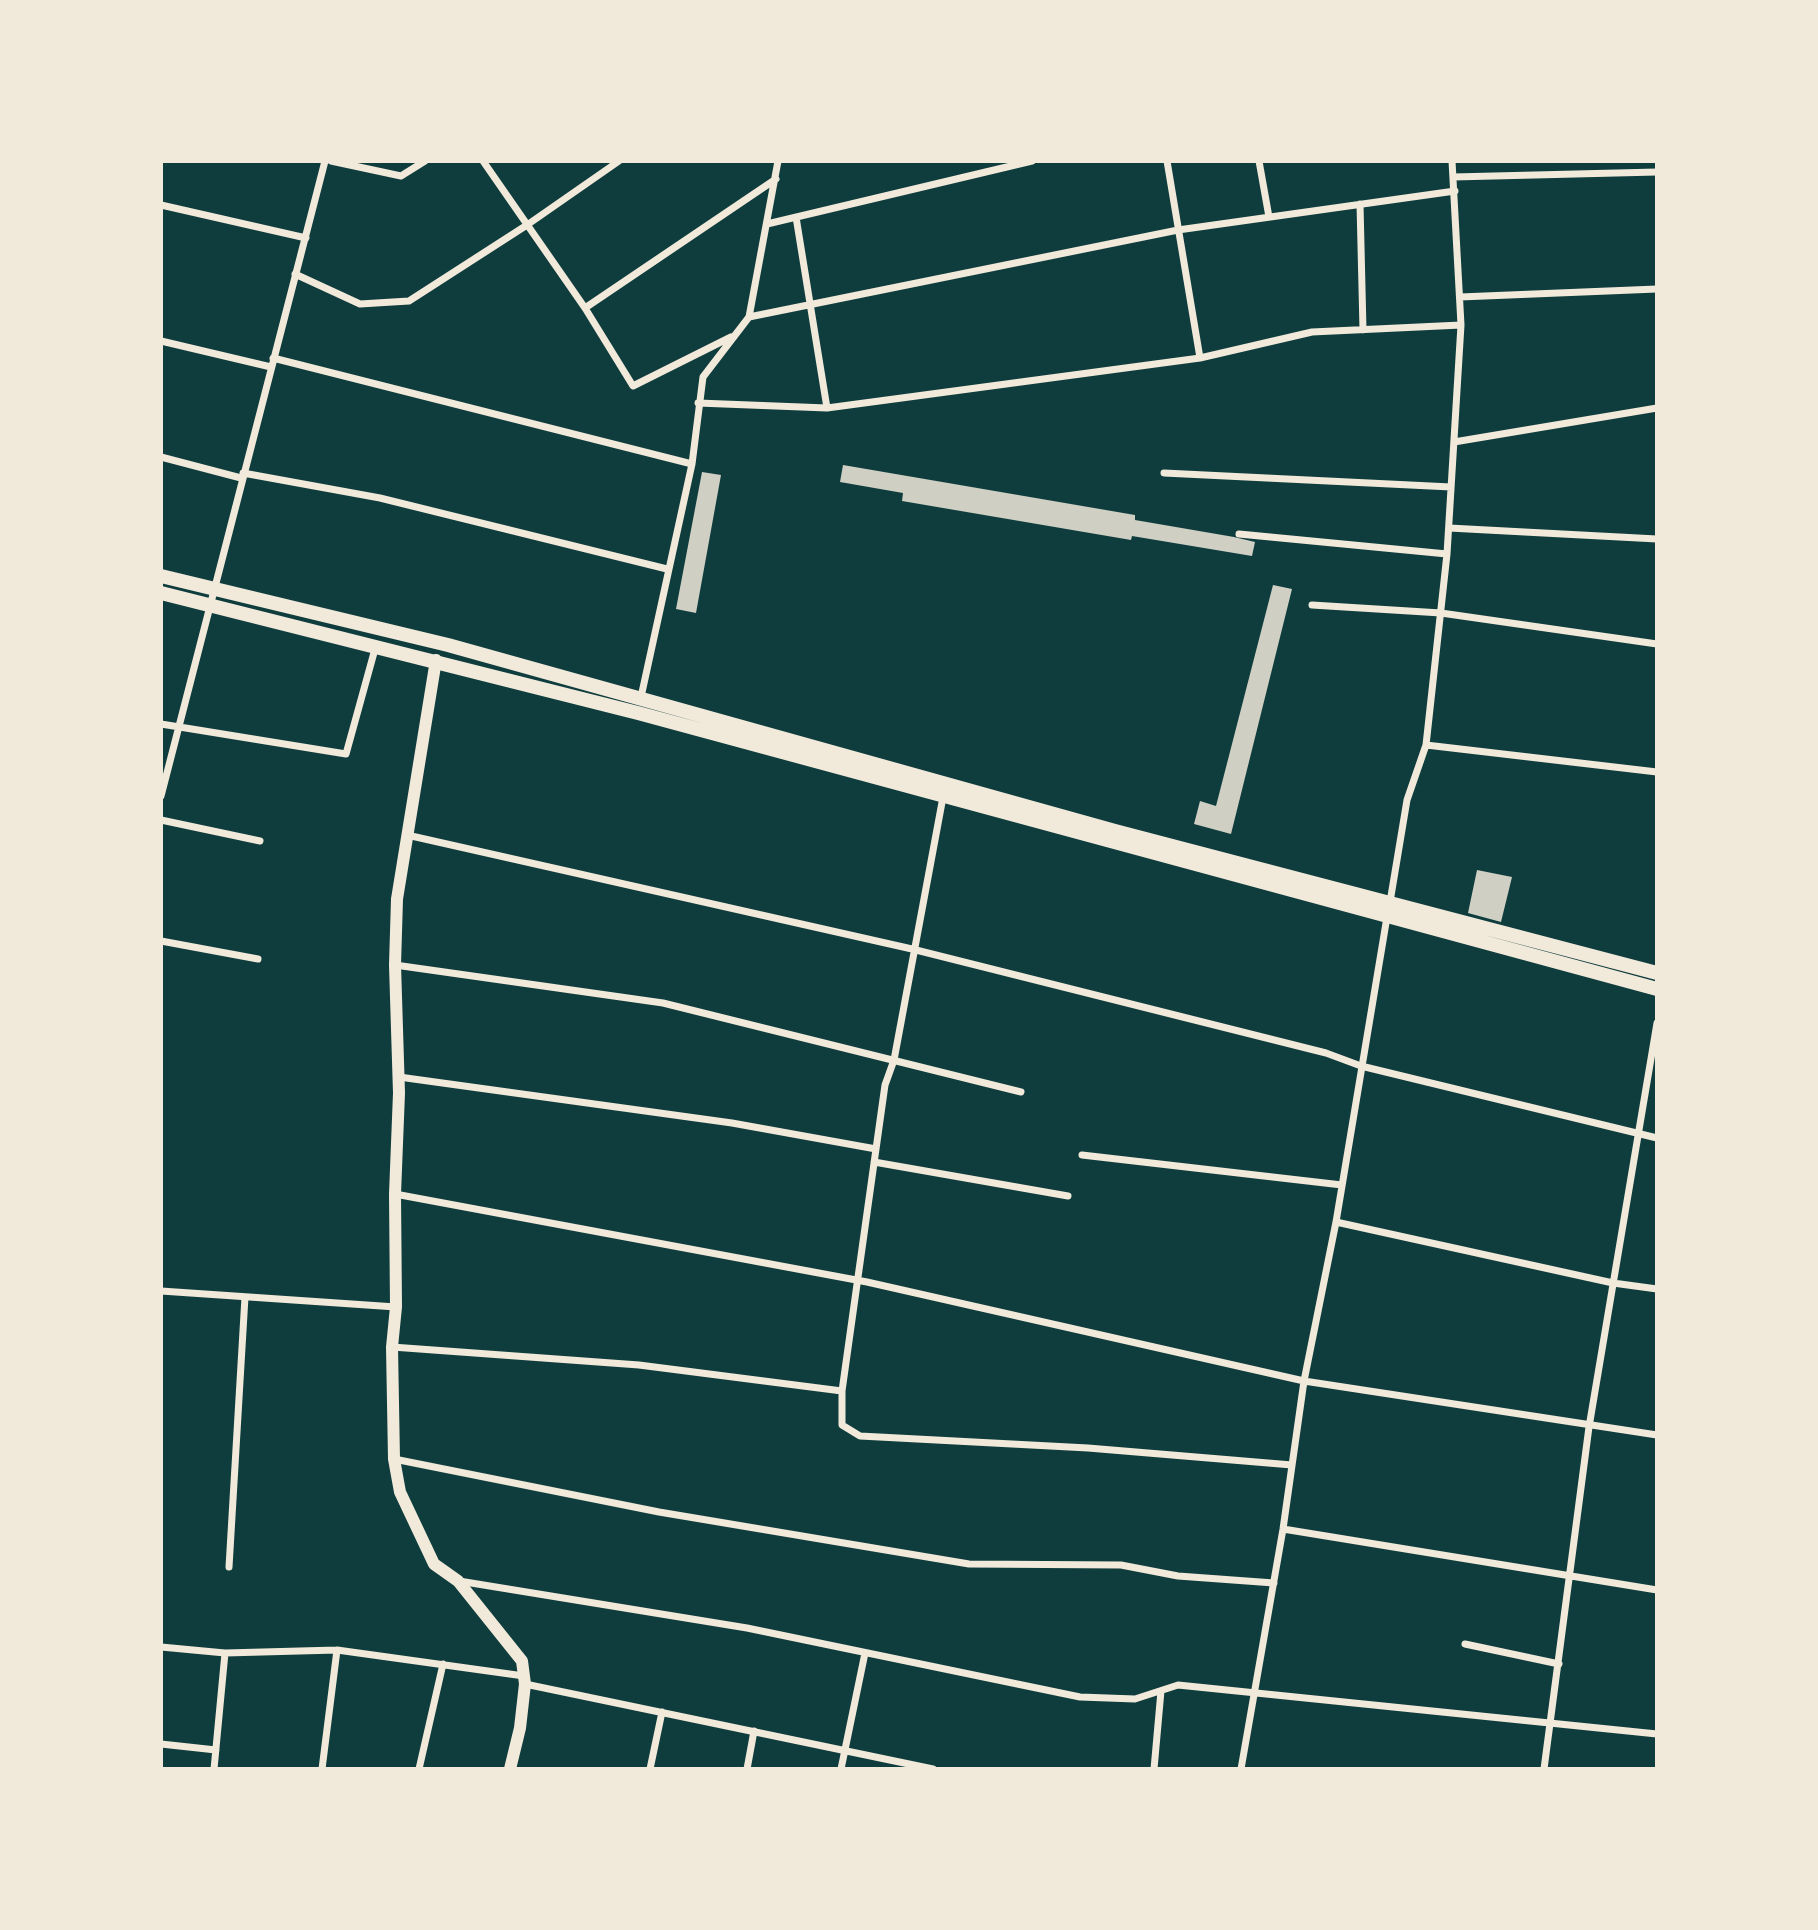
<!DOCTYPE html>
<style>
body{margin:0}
#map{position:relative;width:1818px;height:1930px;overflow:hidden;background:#0f3d3e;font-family:"Roboto Condensed",sans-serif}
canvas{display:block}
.frame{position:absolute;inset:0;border:163px solid #f1e9da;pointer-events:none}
</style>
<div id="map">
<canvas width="1818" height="1930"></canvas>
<div class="frame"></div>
</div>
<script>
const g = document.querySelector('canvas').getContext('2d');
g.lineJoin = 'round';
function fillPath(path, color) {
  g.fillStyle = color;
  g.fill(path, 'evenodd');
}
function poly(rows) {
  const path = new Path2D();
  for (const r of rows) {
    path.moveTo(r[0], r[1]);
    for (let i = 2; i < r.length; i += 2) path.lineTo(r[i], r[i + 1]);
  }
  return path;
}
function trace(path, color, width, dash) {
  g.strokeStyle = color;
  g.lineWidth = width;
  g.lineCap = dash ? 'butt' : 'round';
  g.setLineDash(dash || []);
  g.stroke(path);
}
fillPath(poly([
 [843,465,1135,515,1135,520,1234,537,1255,542,1252,556,1132,536,1131,540,902,501,903,493,840,482],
 [702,472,721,475,696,613,676,609],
 [1273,585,1292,589,1231,834,1194,824,1200,801,1216,806],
 [1477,870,1512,877,1501,922,1468,913]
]), '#cfcfc3');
trace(poly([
 [331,161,401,176,425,161],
 [483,161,585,308,633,386,731,337],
 [1167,161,1200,358],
 [1259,161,1269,217],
 [1453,177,1657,172],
 [1360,204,1363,330],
 [161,205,306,238],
 [796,217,827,408],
 [767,224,1032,161],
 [295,274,360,304,409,301,527,225,619,161],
 [1460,297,1657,289],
 [585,308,776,179],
 [749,317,1178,230,1455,191],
 [161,341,271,367],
 [273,358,692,464],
 [698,403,827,408,1200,358,1312,332,1461,325],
 [1454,442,1657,408],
 [161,457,241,478],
 [243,473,380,498,667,569],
 [1164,473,1451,487],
 [1449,528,1657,539],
 [1239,534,1447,554],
 [1312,605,1441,613,1657,644],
 [641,697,692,464,703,377,749,317,778,161],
 [161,724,346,754,375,649],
 [1426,745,1657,772],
 [161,796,325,161],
 [943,797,894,1060,885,1085,842,1391,842,1425,860,1436,1088,1448,1292,1465],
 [161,820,260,841],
 [407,835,912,949,1326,1053,1361,1066,1657,1138],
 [1390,902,1407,800,1426,745,1447,554,1461,325,1452,161],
 [161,941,258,959],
 [395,965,663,1003,1021,1092],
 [399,1077,732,1123,876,1149],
 [1082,1155,1342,1185],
 [874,1162,1068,1196],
 [395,1194,867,1282,1304,1381,1657,1435],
 [1336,1222,1613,1283,1657,1289],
 [161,1291,396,1307],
 [392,1347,639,1365,842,1391],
 [394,1459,659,1512,969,1564,1121,1565,1178,1576,1274,1583],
 [1283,1529,1657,1590],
 [229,1567,245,1297],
 [459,1581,747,1628,1080,1697,1135,1699,1178,1685,1657,1734],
 [1465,1644,1559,1664],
 [161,1647,225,1653,337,1650,524,1676],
 [525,1684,933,1769],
 [161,1744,216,1750],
 [214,1769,225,1653],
 [322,1769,337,1650],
 [419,1769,443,1664],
 [650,1769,662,1712],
 [747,1769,754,1731],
 [841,1769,865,1653],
 [1154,1769,1161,1691],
 [1241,1769,1283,1529,1304,1381,1336,1222,1387,917],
 [1544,1769,1589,1427,1657,1023]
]), '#f1e9da', 7);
trace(poly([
 [436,660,397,899,395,965,399,1093,395,1194,396,1307,392,1347,394,1459,400,1492,434,1564,458,1581,522,1661,525,1684,520,1728,510,1769]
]), '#f1e9da', 12);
trace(poly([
 [161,576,448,645,1115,831,1657,973],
 [161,593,638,713,1657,989]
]), '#f1e9da', 14);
</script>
